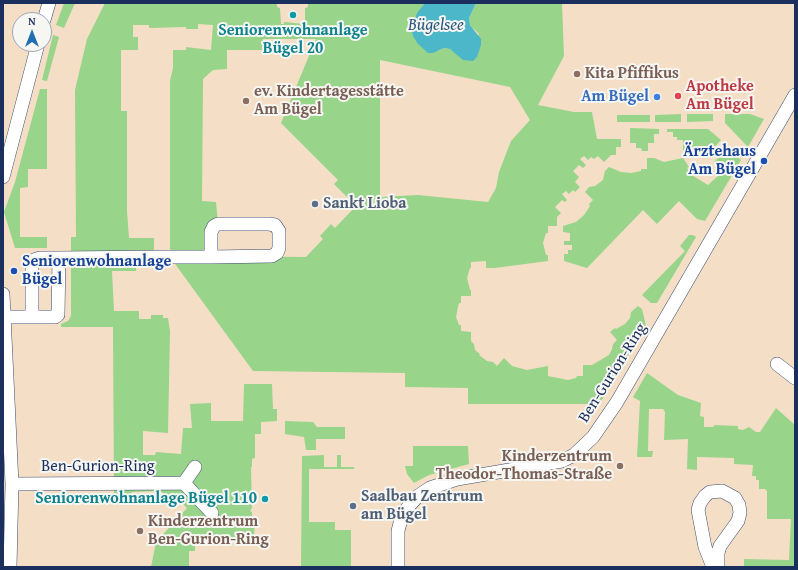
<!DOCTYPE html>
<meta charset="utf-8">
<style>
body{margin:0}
#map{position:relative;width:798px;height:570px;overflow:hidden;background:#f4dfc6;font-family:"Gentium Book Plus",serif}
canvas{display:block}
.frame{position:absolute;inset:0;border:4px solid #1b2f5e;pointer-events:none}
.north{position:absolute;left:12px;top:12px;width:40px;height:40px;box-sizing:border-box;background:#f6f6f2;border:1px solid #9ea6b7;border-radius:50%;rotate:0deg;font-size:11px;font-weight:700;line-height:16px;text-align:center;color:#1b2f5e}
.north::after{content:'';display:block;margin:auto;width:14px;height:18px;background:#1f6fb2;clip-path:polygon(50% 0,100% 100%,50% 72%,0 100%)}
</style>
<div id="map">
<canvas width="798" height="570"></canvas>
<div class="frame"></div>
<div class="north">N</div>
</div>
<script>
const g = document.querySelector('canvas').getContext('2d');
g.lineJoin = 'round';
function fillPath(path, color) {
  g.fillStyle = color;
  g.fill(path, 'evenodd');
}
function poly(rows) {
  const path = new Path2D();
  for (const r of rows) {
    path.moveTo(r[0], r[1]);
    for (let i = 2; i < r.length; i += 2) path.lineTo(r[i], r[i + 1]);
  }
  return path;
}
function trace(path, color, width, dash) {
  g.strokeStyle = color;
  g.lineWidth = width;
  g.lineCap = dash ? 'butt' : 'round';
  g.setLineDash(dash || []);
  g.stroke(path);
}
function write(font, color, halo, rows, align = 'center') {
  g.font = font + ' "Gentium Book Plus",serif';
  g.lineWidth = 4;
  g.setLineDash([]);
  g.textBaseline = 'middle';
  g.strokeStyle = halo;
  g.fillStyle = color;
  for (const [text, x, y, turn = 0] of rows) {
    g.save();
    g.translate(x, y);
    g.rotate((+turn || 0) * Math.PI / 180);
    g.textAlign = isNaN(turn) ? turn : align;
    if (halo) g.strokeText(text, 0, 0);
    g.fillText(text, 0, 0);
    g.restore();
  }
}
fillPath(poly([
 [64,3,75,3,64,28,56,25],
 [105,3,277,3,277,7,280,8,281,24,284,24,284,22,305,24,305,8,308,7,308,3,425,3,413,20,438,51,444,48,450,49,459,55,479,34,470,25,469,18,476,3,562,3,564,56,538,105,574,112,592,112,597,139,621,139,621,147,616,147,616,155,611,155,604,162,598,156,594,159,591,157,588,160,584,156,580,159,586,165,583,168,579,165,573,171,579,177,575,182,580,187,575,192,573,190,569,194,566,191,562,194,567,200,565,202,562,200,555,207,561,213,557,217,557,226,548,226,548,233,546,233,543,243,546,255,548,255,548,261,495,268,486,268,486,261,471,262,471,268,470,268,467,278,470,290,471,290,471,296,461,296,461,303,459,303,458,307,456,317,459,325,461,325,461,331,471,332,471,341,474,344,475,350,480,354,479,355,487,361,493,362,497,366,504,358,512,366,527,370,548,366,548,376,568,380,576,378,577,376,583,376,583,365,592,365,609,355,612,349,613,344,617,340,610,332,615,328,616,329,625,324,630,318,631,312,638,306,642,309,646,326,601,401,595,401,595,404,468,404,468,388,405,387,405,373,253,371,170,257,170,81,173,68,173,50,186,50,186,47,211,50,213,25,198,24,198,29,186,29,186,27,149,28,149,25,133,25,133,37,138,37,138,50,121,50,121,111,127,111,127,211,129,238,154,238,154,257,137,257,136,271,112,271,114,311,139,311,139,319,151,319,151,315,163,315,163,318,168,318,170,331,168,433,143,431,143,455,155,455,156,452,181,454,183,428,192,428,190,404,211,403,211,421,243,421,244,384,272,384,273,409,277,409,277,421,261,422,261,434,255,434,255,458,252,459,252,467,251,467,252,508,250,511,252,512,252,521,255,521,254,536,258,537,258,540,195,538,195,551,189,551,189,567,151,567,156,542,187,508,183,504,162,505,162,501,166,497,162,492,158,494,158,491,132,492,132,498,114,497,113,327,61,327,61,324,68,321,71,316,71,237,76,237,75,90,87,39],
 [263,39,316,39,281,123,338,180,334,184,356,206,335,228,331,224,320,236,323,239,306,257,211,256,218,224,216,202,202,201,203,79,213,70,227,69,227,50,263,50],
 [380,60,510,87,530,120,511,141,499,172,496,188,488,202,418,195,380,197],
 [53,35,59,37,47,81,42,80],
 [40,89,47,89,47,169,28,169,28,187,20,188,20,237,47,237,47,248,15,248,4,212,15,182],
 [681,114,681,122,655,122,655,115],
 [687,114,713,114,713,121,687,122],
 [725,114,750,114,764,119,748,147,725,123],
 [617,115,650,115,650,122,617,122],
 [630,128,659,129,659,134,654,134,654,143,648,143,648,151,642,151,641,148,636,148,636,143,630,143],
 [667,129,708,129,721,140,708,154,701,147,695,154,692,150,683,150,683,140,677,140,677,137,673,137,673,132,667,132],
 [728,148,741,160,705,221,697,219,679,201,657,224,643,210,587,268,564,261,564,254,568,254,568,250,572,250,572,245,564,245,564,241,570,241,570,233,563,232,563,226,576,222,584,215,590,206,589,204,593,200,585,192,589,187,595,186,603,180,605,171,609,167,621,172,631,173,641,171,641,169,647,169,647,158,654,158,664,162,683,158,689,167,687,168,691,173,690,174,708,185,721,173,716,168,718,166,714,162],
 [689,235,693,235,696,237,657,303,651,303,642,295,685,251,680,246],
 [647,373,678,395,701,403,700,416,704,417,704,427,713,427,715,425,738,426,738,429,743,430,749,427,756,432,760,432,776,408,795,425,795,567,744,567,744,559,789,560,791,519,767,519,767,491,765,489,759,489,759,480,756,480,756,476,752,476,753,465,734,464,734,458,697,457,697,470,687,469,688,439,664,440,665,412,663,409,649,409,648,451,653,451,652,457,637,457,640,401,633,397],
 [285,421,313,422,317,427,345,427,345,439,316,439,316,450,306,450,304,437,285,434],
 [413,446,468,446,469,464,429,475,414,483,407,474,405,466,413,466],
 [324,455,324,467,337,467,337,455,341,455,341,467,354,467,354,469,309,469,309,522,335,522,335,530,351,530,351,567,301,567,302,456]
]), '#98d489');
fillPath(poly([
 [425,3,476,3,469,18,470,25,481,39,481,45,477,57,473,61,463,60,450,49,444,48,433,53,428,53,418,44,413,36,411,27,417,13]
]), '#4cb7c9');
const minor = poly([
 [44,20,49,3],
 [3,177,38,44],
 [59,258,166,257,211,257,272,256,277,253,279,248,279,231,275,225,269,224,218,224,214,226,211,232,211,257],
 [3,294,12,484,10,567],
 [4,317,55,317,58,315,59,258,40,258,34,260,32,265,32,317],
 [777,364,795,378],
 [184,483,195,467],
 [12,484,184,483,212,513],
 [398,567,398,531,401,519,408,507,418,496,430,488,457,479,562,461,574,455,593,437,617,402,795,95],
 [713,567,705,547,698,510,700,503,705,496,710,492,722,491,735,498,739,505,740,513,738,521,720,546,718,553,718,567]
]);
trace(minor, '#3c496e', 14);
trace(minor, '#fff', 13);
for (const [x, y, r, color] of [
 [293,15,4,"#0f9aa8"],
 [577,74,4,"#8d6e63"],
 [678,96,4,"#e0444e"],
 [657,97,4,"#3f7fe0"],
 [246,101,4,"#8d6e63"],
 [764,161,4,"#1a4fb4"],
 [315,204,4,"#5c6f8a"],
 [14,271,4,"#1a4fb4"],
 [620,466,4,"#8d6e63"],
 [265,499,4,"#0f9aa8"],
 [353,506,4,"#5c6f8a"],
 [140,531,4,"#8d6e63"]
]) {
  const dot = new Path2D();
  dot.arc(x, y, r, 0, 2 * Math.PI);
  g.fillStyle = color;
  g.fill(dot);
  trace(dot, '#f6f6f2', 1.5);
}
write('bold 16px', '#0d838f', '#f6f6f2', [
 ["Seniorenwohnanlage",293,31],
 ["Bügel 20",293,49],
 ["Seniorenwohnanlage Bügel 110",257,499,"right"]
]);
write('bold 16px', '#785e54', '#f6f6f2', [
 ["Kita Pfiffikus",585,74],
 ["ev. Kindertagesstätte",254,92],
 ["Am Bügel",254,110],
 ["Kinderzentrum",612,457,"right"],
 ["Theodor-Thomas-Straße",612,475,"right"],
 ["Kinderzentrum",148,522],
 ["Ben-Gurion-Ring",148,540]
], 'left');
write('bold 16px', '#be3a42', '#f6f6f2', [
 ["Apotheke",686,87],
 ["Am Bügel",686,105]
], 'left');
write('bold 16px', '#366cbe', '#f6f6f2', [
 ["Am Bügel",649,97]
], 'right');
write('bold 16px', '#164399', '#f6f6f2', [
 ["Ärztehaus",756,152],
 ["Am Bügel",756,170],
 ["Seniorenwohnanlage",22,262,"left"],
 ["Bügel",22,280,"left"]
], 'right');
write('bold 16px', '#4e5e75', '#f6f6f2', [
 ["Sankt Lioba",323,204],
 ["Saalbau Zentrum",361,497],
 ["am Bügel",361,515]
], 'left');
write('16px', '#1b2f5e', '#f6f6f2', [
 ["Ben-Gurion-Ring",613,373,-58],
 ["Ben-Gurion-Ring",98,467]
]);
write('italic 17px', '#2a587e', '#f6f6f2', [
 ["Bügelsee",436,26]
]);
</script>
